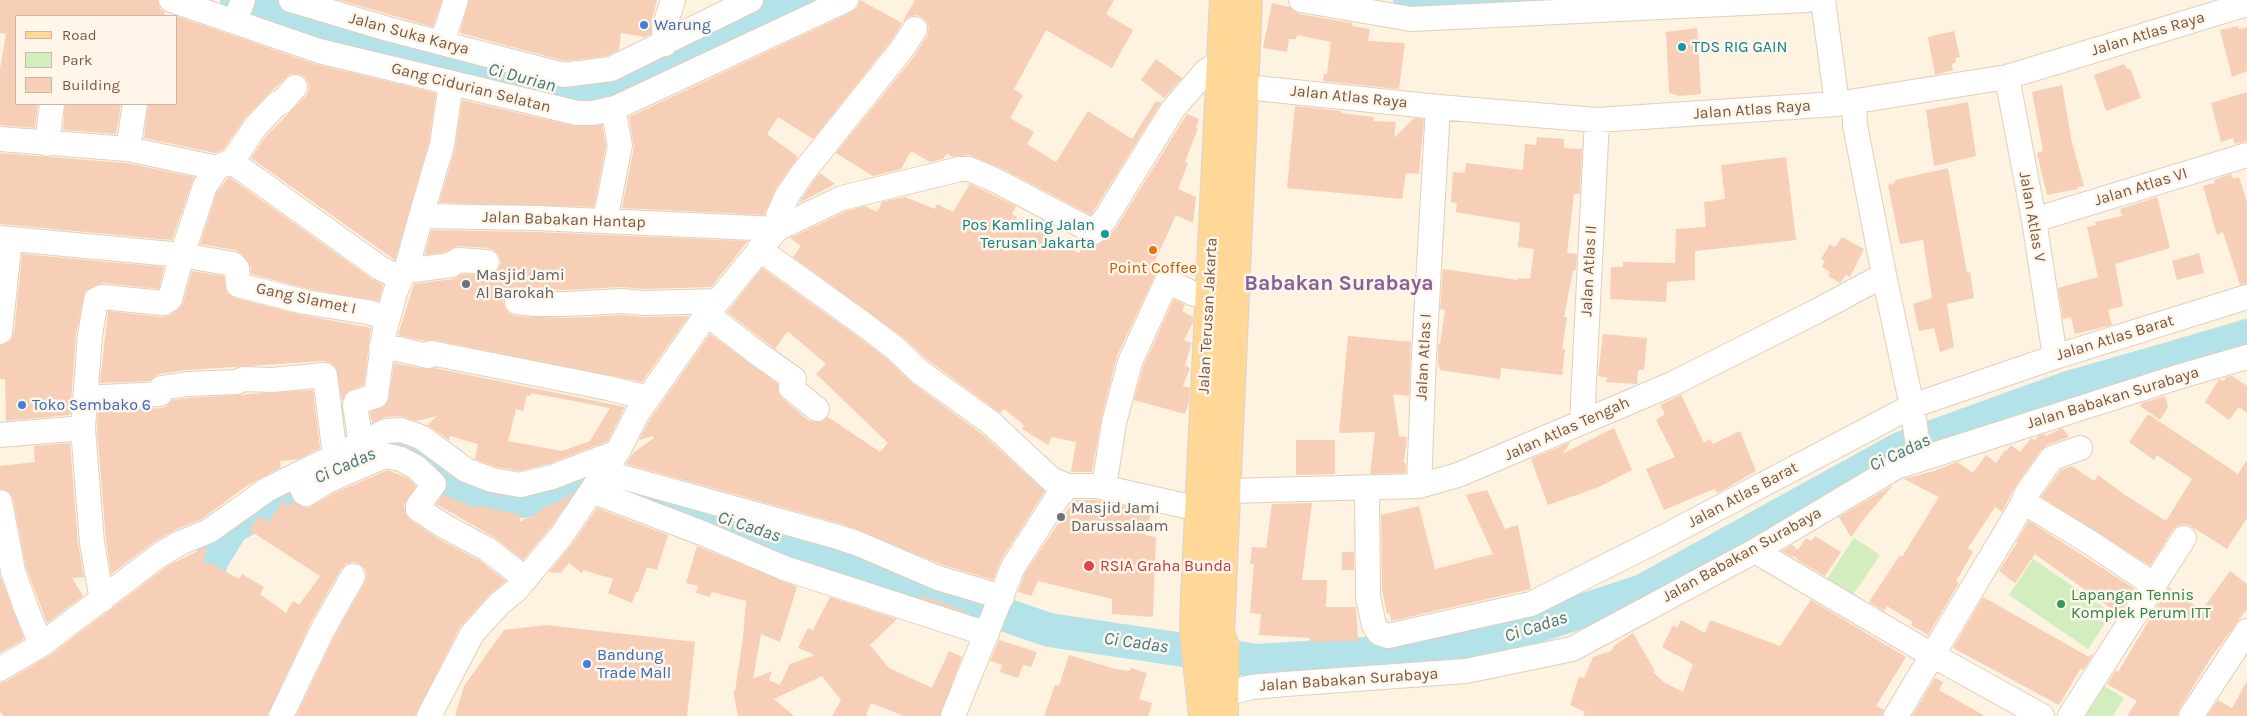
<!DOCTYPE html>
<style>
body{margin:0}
#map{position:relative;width:2247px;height:716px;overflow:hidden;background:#fef2e1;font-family:Karla,sans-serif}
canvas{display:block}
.legend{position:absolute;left:15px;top:15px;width:162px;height:90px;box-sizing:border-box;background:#fff6e9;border:1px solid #c9b6a8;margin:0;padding:6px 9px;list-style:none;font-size:15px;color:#775746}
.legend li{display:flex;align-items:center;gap:10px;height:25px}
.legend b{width:25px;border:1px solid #c9b6a8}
</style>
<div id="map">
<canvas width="2247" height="716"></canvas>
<ul class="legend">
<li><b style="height:6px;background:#ffd797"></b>Road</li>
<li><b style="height:14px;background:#d2edbe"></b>Park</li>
<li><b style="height:14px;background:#f6cfb6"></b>Building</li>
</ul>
</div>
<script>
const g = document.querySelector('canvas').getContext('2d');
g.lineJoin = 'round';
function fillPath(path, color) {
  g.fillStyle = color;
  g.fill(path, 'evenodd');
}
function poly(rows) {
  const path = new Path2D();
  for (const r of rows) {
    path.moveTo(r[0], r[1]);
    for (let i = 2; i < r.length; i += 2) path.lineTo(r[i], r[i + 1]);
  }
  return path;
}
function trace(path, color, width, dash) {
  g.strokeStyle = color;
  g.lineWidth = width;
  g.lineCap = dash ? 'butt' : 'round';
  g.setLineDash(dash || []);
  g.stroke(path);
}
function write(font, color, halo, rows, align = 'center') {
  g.font = font + ' Karla,sans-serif';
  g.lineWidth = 5;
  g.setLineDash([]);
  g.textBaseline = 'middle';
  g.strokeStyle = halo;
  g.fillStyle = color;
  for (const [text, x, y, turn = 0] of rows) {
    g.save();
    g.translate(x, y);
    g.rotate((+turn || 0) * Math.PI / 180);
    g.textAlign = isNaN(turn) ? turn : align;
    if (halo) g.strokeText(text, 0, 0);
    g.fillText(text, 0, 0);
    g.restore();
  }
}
fillPath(poly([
 [2247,318,2247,326,2064,380,2063,373],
 [1854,538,1880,555,1851,598,1826,580],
 [2033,559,2112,613,2088,649,2009,595],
 [2098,682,2124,698,2113,716,2078,716]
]), '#d2edbe');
trace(poly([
 [237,0,288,18,570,91,651,71,797,0],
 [1410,0,1493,4,1540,0],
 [198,609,212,559,232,527,314,479,375,451,403,447,439,477,485,497,523,501,546,498,594,478,749,526,1049,630,1258,661,1473,647,1643,591,1902,448,2071,387,2247,337]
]), '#b4e2e9', 34);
fillPath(poly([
 [0,0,158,0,160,9,165,12,164,16,16,16,16,104,38,104,35,128,0,125,0,69,6,34,0,33],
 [339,0,442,0,433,27],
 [469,0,657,0,651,24,651,34,644,37,621,33,619,50,607,56,565,61,460,33],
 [860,0,902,23,915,0,1114,0,1106,14,1133,30,1112,68,1046,30,1014,89,1023,95,1010,118,1034,132,1027,144,1056,162,1088,111,1132,139,1156,101,1161,103,1091,215,1001,168,969,155,952,157,947,153,943,159,930,162,911,151,901,169,873,176,836,153,913,58,927,36,929,29,927,22,922,17,915,15,908,17,903,22,891,41,813,139,778,117,767,134,798,157,776,188,764,215,622,208,634,147,629,117,852,12,858,7],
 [1272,3,1290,7,1299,14,1352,23,1352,26,1370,29,1368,41,1405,43,1399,89,1323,81,1324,74,1327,74,1331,42,1297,35,1296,39,1289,39,1287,52,1263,48],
 [176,16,315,64,436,93,429,142,395,260,251,158,267,135,306,96,309,89,308,82,304,76,298,74,290,74,268,94,245,118,223,150,215,153,144,138,148,104,176,104],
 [2238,26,2239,29,2247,27,2247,71,2232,77,2220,30],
 [1697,28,1701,94,1679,96,1669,93,1666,32],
 [1954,31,1960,57,1955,58,1956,62,1952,64,1953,70,1935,75,1928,37],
 [1156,59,1182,78,1164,98,1141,80],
 [2124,64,2127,69,2130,68,2141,98,2106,111,2094,75],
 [2062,85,2072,143,2084,186,2077,187,2078,189,2047,195,2037,153,2043,151,2032,92],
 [2247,92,2247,141,2235,144,2233,138,2221,142,2211,103],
 [462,100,574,126,602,125,606,145,594,207,439,203,455,149],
 [1968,102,1976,156,1934,166,1926,110],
 [65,104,121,104,116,134,63,130],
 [1295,106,1341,111,1341,113,1374,117,1373,121,1396,122,1394,138,1414,118,1424,119,1419,174,1406,173,1402,199,1287,188],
 [1187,114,1199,119,1196,128,1198,128,1185,162,1188,163,1178,189,1196,197,1193,223,1176,215,1155,261,1172,269,1162,270,1154,277,1117,356,1101,420,1092,472,1071,472,1076,442,1052,437,1048,445,1022,429,1024,425,1004,409,1000,413,929,361,904,338,793,257,801,246,790,238,847,211,865,206,877,212,882,202,905,197,935,209,937,204,953,212,970,184,1016,206,1012,214,1017,217,1016,219,1079,253,1085,243,1093,246,1100,244,1116,228],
 [1537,137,1564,139,1564,148,1582,149,1580,194,1574,194,1567,253,1577,254,1576,270,1573,270,1564,317,1567,317,1562,349,1565,349,1562,375,1501,368,1500,379,1440,370,1438,363,1438,344,1440,344,1445,310,1440,309,1443,269,1518,280,1518,278,1530,279,1534,249,1518,247,1520,223,1456,212,1457,203,1451,202,1453,172,1465,173,1466,163,1523,170,1525,144,1536,145],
 [0,153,126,163,194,177,172,240,0,224],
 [1786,157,1796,240,1695,251,1695,280,1667,282,1666,302,1610,299,1611,267,1623,267,1623,262,1675,263,1676,229,1706,227,1704,202,1725,199,1721,165],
 [1948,168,1967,273,1970,272,1974,298,1947,304,1954,347,1940,352,1934,328,1919,331,1913,304,1932,298,1923,240,1900,244,1888,185,1895,183,1895,180],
 [820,173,835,184,799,203,813,182],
 [2231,174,2233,179,2239,177,2247,202,2247,284,2240,285,2223,232,2217,235,2203,186,2215,183,2214,180],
 [229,177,372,279,383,285,379,301,308,289,251,274,251,267,242,254,235,250,200,244,217,192],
 [2157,197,2170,248,2115,264,2123,306,2108,310,2112,325,2075,334,2071,317,2063,319,2058,288,2098,277,2087,227,2096,225,2095,222,2122,216,2120,209],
 [431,230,537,232,748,241,711,287,644,289,621,287,567,290,518,288,511,290,506,294,503,301,505,308,509,313,515,316,567,318,622,315,644,317,689,316,642,382,434,340,425,341,398,335,414,284,453,279,462,274,493,275,498,270,501,263,499,256,494,250,488,248,458,246,446,252,425,255],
 [1842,237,1864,249,1850,277,1846,275,1840,283,1828,276,1830,272,1822,267,1825,261,1821,259,1830,244,1835,247],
 [2199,253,2204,273,2177,280,2172,261],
 [22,254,164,267,159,289,103,283,96,285,85,292,76,334,70,415,6,421,5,379,0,379,0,346,11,340,14,333],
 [762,268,854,334,887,359,912,383,981,433,1045,491,1001,560,993,580,943,565,842,524,626,464,633,453,654,438,653,436,639,440,649,421,710,334,778,384,778,392,782,398,808,420,814,422,821,422,828,417,880,452,888,443,816,374,826,364,789,332,786,333,775,349,727,312],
 [192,271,224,276,227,293,235,298,302,315,371,328,364,385,347,392,342,401,336,367,331,363,324,361,187,370,159,374,150,381,100,383,108,311,162,317,170,315,177,310,183,303],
 [1174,299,1185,305,1182,311,1193,317,1193,322,1184,340,1192,343,1185,365,1190,368,1183,386,1190,388,1189,402,1185,414,1134,400,1143,367],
 [1603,334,1647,338,1644,370,1638,370,1637,384,1605,382,1608,378,1598,376],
 [1348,336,1411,342,1409,396,1393,394,1399,436,1407,437,1404,463,1406,463,1406,473,1370,474,1375,432,1339,433],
 [394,363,425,369,434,368,625,407,608,441,548,464,520,471,496,467,475,459,478,444,450,436,449,440,427,425,437,416,416,421,400,416,385,417,372,423,370,412,386,405,389,398],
 [531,393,610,408,590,441,562,451,508,441,516,409,523,411,527,395,530,396],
 [2232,376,2247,386,2247,413,2239,407,2229,420,2205,402,2219,379,2224,381,2226,377],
 [313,390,320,448,299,459,280,461,281,467,245,487,202,519,175,530,154,542,111,574,106,541,97,428,98,411,161,408,167,406,172,400,189,398],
 [1681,395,1704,443,1710,439,1713,444,1740,431,1756,471,1718,493,1714,489,1664,510,1646,469,1675,457,1656,420,1665,414,1660,405],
 [2165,396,2168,407,2160,420,2140,406,2142,403],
 [2148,414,2238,474,2247,460,2247,518,2227,549,2189,525,2184,524,2177,526,2172,531,2150,566,2041,497,2061,470,2072,466,2094,481,2098,475,2125,495,2166,521,2192,479,2157,455,2154,460,2129,442],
 [1614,428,1632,470,1599,487,1548,505,1531,459,1571,442,1562,454],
 [2062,428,2069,437,2047,445,2041,450,2016,485,2002,512,1995,507,1968,548,1973,552,1956,581,1959,583,1928,635,1911,625,1913,622,1887,606,1884,611,1869,602,1900,555,1902,557,1939,497,1904,479,1934,471,1957,462,1973,473,1986,455,1996,463,2005,450,2006,452,2011,445,2020,452,2031,438,2035,440,2038,436,2044,434,2046,436],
 [1296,440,1335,440,1335,474,1296,475],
 [70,443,78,544,84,577,72,578,83,596,47,623,26,567,13,499,10,493,0,489,0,466,35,462,34,446],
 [388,470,408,478,416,486,404,505,406,515,410,520,437,538,480,561,506,581,489,595,460,627,415,716,296,716,335,635,365,582,367,575,365,569,359,564,353,562,346,564,341,569,311,622,267,716,3,716,0,710,0,683,7,681,49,656,169,565,204,548,207,549,203,562,214,565,239,579,242,574,264,587,260,594,286,613,293,601,299,605,320,576,249,530,259,516,268,522,285,499,286,507,294,502,300,506,309,508,334,493],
 [1893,485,1864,519,1851,537,1839,517],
 [1487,490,1505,529,1518,525,1531,589,1391,621,1390,613,1387,614,1382,590,1381,515,1419,506,1435,569,1493,554,1466,495],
 [575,491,551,527,523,560,494,537,436,504,443,495,476,508,477,505,521,515,519,522,529,517,532,518,536,513,553,503,553,505],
 [1074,500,1095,500,1151,512,1145,535,1156,537,1153,617,1112,614,1112,599,1038,581,1031,596,1018,592,1025,573],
 [1312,503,1302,580,1327,580,1326,607,1356,607,1358,641,1310,642,1310,638,1259,635,1261,614,1250,613,1254,564,1250,564,1252,547,1266,548,1272,504],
 [597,508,668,535,657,570,647,567,638,592,636,592,632,603,608,593,613,579,583,570,582,573,569,563,561,573,549,572,573,543],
 [2029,521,2135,589,2119,614,2035,554,2015,583,1999,571,2017,543,2016,542],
 [1815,536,1841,552,1825,576,1799,561,1794,556,1792,557,1782,551,1792,545,1798,550,1806,538,1811,541],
 [697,546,797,587,780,642,761,634,753,679,772,671,769,680,780,685,790,664,815,655,798,648,808,628,813,630,830,597,897,619,870,645,889,668,932,688,949,651,962,657,940,716,904,716,871,703,866,716,832,716,841,700,822,676,774,699,794,716,738,716,733,691,735,691,743,638,746,601,712,592,710,597,696,593,698,586,686,583],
 [1342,552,1354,552,1354,570,1342,570],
 [2230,571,2247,584,2247,609,2210,659,2180,708,2177,716,2127,716,2137,701,2107,684,2116,670,2118,672,2169,587,2202,610],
 [0,575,24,639,0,653],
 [921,595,964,610,963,612,920,598],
 [1983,597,2089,657,2091,654,2093,655,2083,670,2081,668,2059,705,1953,648],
 [1811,600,1906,657,1876,706,1884,710,1882,716,1583,716,1585,712,1570,705,1579,677,1584,678,1593,657,1611,651,1614,646,1633,633,1655,671,1653,672,1665,683,1683,692,1693,664,1662,647,1673,625,1677,628,1681,620,1705,633,1710,620,1780,646],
 [546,625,695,642,687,716,455,716,464,686,504,630],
 [999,640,1037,652,1031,667,1023,665,1018,678,1000,672,1002,665,990,661],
 [1069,655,1115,669,1129,671,1131,668,1147,673,1139,699,1152,703,1148,716,1044,716,1055,685,1059,686],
 [1935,678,1943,682,1939,690,1985,716,1912,716],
 [2247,681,2247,716,2207,716,2218,700,2232,708]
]), '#f6cfb6');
const minor = poly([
 [171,0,319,51,577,113,593,113,615,108,846,0],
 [291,0,388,29,564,75,611,69,751,0],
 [1301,0,1411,19,1807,0],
 [1823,0,1837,104],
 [235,21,243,0],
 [442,43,456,0],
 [665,44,664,28,673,0],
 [2007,77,2034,220,2055,357],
 [1227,85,1438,107,1597,120,1837,104,2007,77,2247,4],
 [1854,103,1855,125,1884,275,1912,406,1920,459],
 [0,139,128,149,217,168,224,164,231,163,239,167,380,268,401,278],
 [47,144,52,104],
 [128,149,135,104],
 [231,163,256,126,278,103,282,102,295,87],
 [421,216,442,145,451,83],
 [2034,220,2247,155],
 [605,221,620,145,613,109],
 [0,238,182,255,233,264,237,268,238,285,305,302,367,312,388,318],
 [759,249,862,323,896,349,920,372,990,422,1052,480,1068,486,1097,486,1199,509],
 [406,271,451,265,458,260,487,262],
 [517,302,535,304,567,304,622,301,644,303,718,301],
 [707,314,757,353,794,379,791,388,817,409],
 [0,332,10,239],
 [381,348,398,349,428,356,431,353,608,388,648,398],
 [85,398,160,394,161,388,188,384,236,382,244,379,272,380,325,375,335,456],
 [1582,422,1597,120],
 [0,435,83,428],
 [361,444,355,405,356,402,376,396,385,329,395,293,401,278,406,271,421,216,537,218,777,229,842,198,960,169,969,169,995,180,1094,232,1105,219,1173,109,1206,71,1220,62],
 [604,472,838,537,859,544,938,578,1002,597],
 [296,475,304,493,307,494,327,481,380,458,388,456,401,459,416,467,434,484,418,506,418,509,444,526,487,549,526,579],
 [1419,486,1424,356,1438,107],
 [1104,487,1114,423,1130,362,1166,283,1169,282,1192,293,1209,297],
 [1367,488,1368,597,1374,625,1379,633,1388,636,1531,604,1654,542,1912,406,2055,357,2247,297],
 [592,491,702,533,784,568,987,634],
 [1227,491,1419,486,1458,475,1672,384,1817,311,1884,275],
 [0,502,13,571,26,608,41,645],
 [2021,507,2027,493,2052,458,2080,448],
 [1755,551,1925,651,2042,716],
 [102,600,92,543,83,428,90,335,96,300,102,297,163,303,170,299,182,255,205,186,217,168],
 [0,669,41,645,161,554,180,543,209,531,268,489,386,431,401,430,421,437,466,470,492,480,520,485,552,477,615,453],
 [1224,694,1252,687,1285,684,1466,671,1572,649,1755,551,1896,467,2181,376,2247,357],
 [281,716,323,629,353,576],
 [429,716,472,634,499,604,516,590,562,535,618,451,637,414,707,314,777,229,778,216,787,196,802,174,902,49,915,29],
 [953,716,1013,567,1057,498,1068,486],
 [1896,716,2021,507,2032,507,2091,543,2154,585],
 [2070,716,2184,538],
 [2191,716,2247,631]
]);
const major = poly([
 [1203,716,1194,633,1195,596,1224,0],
 [1224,716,1225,646,1220,633,1248,0]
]);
trace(minor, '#e3cebc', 26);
trace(major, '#dcd3cf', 30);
trace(minor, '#fff', 24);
trace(major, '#ffd797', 28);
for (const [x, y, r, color] of [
 [644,25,5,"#3f7fe0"],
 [1682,47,5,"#0f9aa8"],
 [1105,234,5,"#0f9aa8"],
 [1153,250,5,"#e8710a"],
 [466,284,5,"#6b7280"],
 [22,405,5,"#3f7fe0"],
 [1061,517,5,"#6b7280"],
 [1089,566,6,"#e0444e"],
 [2061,604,5,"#2e9e5b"],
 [587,664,5,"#3f7fe0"]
]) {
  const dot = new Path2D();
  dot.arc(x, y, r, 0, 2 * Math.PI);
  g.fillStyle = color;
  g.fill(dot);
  trace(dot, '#fff6e9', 2);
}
write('16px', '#366cbe', '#fff6e9', [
 ["Warung",654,25],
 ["Toko Sembako 6",32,405],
 ["Bandung",597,655],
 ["Trade Mall",597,673]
], 'left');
write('16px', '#775746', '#fff6e9', [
 ["Jalan Suka Karya",409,34,15],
 ["Jalan Atlas Raya",2148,34,-17],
 ["Gang Cidurian Selatan",471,88,14],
 ["Jalan Atlas Raya",1349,97,6],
 ["Jalan Atlas Raya",1752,110,-4],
 ["Jalan Atlas VI",2141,187,-17],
 ["Jalan Atlas V",2032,217,80],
 ["Jalan Babakan Hantap",564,220,2],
 ["Jalan Atlas II",1589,271,-87],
 ["Gang Slamet I",306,299,12],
 ["Jalan Terusan Jakarta",1208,316,-87],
 ["Jalan Atlas Barat",2115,338,-17],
 ["Jalan Atlas I",1424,357,-87],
 ["Jalan Babakan Surabaya",2113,398,-17],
 ["Jalan Atlas Tengah",1567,429,-24],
 ["Jalan Atlas Barat",1743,495,-28],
 ["Jalan Babakan Surabaya",1742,555,-29],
 ["Jalan Babakan Surabaya",1349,680,-4]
]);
write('16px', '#0d838f', '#fff6e9', [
 ["TDS RIG GAIN",1692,47],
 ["Pos Kamling Jalan",1095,225,"right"],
 ["Terusan Jakarta",1095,243,"right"]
], 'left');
write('16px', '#c56008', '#fff6e9', [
 ["Point Coffee",1153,268]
]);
write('16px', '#5b616d', '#fff6e9', [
 ["Masjid Jami",476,275],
 ["Al Barokah",476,293],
 ["Masjid Jami",1071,508],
 ["Darussalaam",1071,526]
], 'left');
write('16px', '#be3a42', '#fff6e9', [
 ["RSIA Graha Bunda",1100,566]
], 'left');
write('16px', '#27864d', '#fff6e9', [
 ["Lapangan Tennis",2071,595],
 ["Komplek Perum ITT",2071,613]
], 'left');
write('italic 18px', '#3b7a86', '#fff6e9', [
 ["Ci Durian",522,78,15],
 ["Ci Cadas",1900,453,-25],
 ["Ci Cadas",345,466,-24],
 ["Ci Cadas",749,527,18],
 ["Ci Cadas",1536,627,-18],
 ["Ci Cadas",1136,643,8]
]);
write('bold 21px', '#87609b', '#fff6e9', [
 ["Babakan Surabaya",1339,284]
]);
</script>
